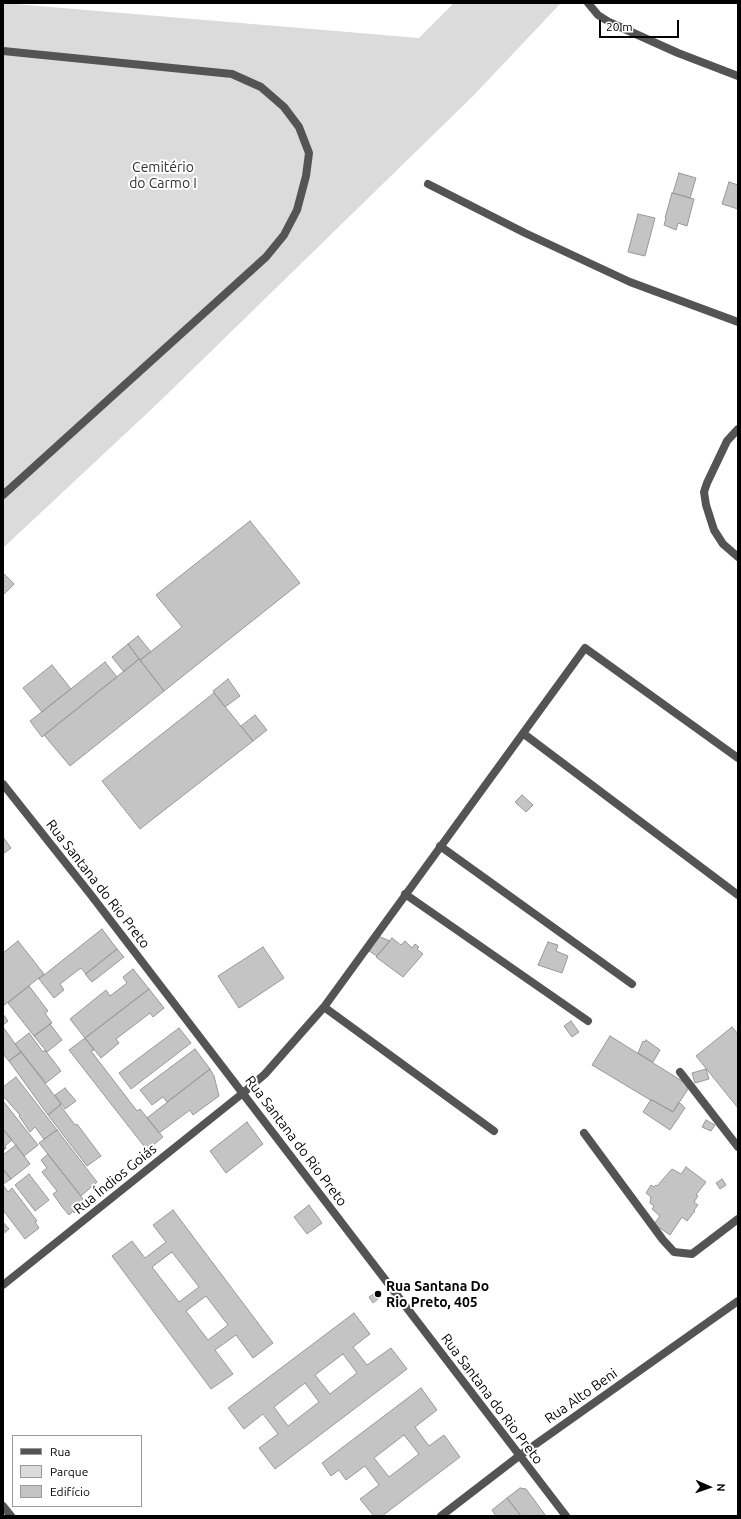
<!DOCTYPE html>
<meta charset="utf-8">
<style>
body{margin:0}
#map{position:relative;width:741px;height:1519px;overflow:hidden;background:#fff;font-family:Ubuntu,sans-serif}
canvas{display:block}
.frame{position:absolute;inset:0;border:4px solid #000;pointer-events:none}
.legend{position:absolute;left:12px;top:1435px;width:130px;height:72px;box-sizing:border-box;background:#fff;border:1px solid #999;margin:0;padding:5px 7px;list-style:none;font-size:12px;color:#000}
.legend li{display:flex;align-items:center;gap:8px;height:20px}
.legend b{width:20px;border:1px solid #999}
.north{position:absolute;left:689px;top:1467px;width:40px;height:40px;-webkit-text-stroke:3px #fff;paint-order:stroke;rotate:92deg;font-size:11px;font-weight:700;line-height:16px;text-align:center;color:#000}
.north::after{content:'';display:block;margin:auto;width:14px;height:18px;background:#000;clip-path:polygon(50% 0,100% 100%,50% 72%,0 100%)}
.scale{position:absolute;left:599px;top:20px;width:80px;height:18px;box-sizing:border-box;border:2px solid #000;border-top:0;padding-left:5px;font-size:12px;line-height:14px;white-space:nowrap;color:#000;-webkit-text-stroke:3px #fff;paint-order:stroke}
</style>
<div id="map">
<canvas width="741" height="1519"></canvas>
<div class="frame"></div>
<ul class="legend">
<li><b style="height:5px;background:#545454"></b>Rua</li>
<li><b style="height:11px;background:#dbdbdb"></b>Parque</li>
<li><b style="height:11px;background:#c4c4c4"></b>Edifício</li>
</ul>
<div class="north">N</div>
<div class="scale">20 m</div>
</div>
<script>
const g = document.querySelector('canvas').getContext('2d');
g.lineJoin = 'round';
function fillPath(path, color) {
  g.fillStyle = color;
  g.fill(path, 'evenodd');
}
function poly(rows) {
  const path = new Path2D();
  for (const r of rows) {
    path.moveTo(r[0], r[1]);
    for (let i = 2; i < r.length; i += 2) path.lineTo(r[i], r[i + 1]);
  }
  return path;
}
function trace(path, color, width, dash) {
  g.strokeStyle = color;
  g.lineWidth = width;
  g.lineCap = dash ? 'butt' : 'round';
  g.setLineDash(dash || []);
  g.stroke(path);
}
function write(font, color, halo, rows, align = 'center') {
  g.font = font + ' Ubuntu,sans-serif';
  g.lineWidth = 4;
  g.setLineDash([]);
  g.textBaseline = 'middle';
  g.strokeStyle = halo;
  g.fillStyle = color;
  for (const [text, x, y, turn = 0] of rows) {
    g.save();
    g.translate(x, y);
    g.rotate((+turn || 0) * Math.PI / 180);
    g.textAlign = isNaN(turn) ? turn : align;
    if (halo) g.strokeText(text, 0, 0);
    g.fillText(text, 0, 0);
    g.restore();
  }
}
fillPath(poly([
 [3,3,419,38,454,3,561,3,473,96,157,404,3,548]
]), '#dbdbdb');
const building = poly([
 [679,173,696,178,690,198,673,193,679,173],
 [729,182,738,185,738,209,722,204,729,182],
 [672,193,694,199,687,226,678,223,676,230,664,225,666,218,665,218,672,193],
 [638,214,655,218,645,256,628,252,638,214],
 [250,521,300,583,164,691,140,660,182,627,156,595,250,521],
 [3,573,14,584,3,595,3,573],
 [138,636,151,652,140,660,128,644,138,636],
 [128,644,139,659,124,672,112,657,128,644],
 [139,659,164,691,70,766,44,735,139,659],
 [105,662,117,677,42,737,30,721,105,662],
 [52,665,71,689,42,712,23,688,52,665],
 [228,679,240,696,225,707,213,691,228,679],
 [214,693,253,741,140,829,102,781,214,693],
 [255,715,267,730,253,741,241,726,255,715],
 [522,795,533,805,526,812,515,802,522,795],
 [3,837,11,848,3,854,3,837],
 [102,929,117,949,86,974,81,968,60,984,64,990,54,998,39,979,102,929],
 [378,936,390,941,377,956,369,951,378,936],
 [392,938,401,945,405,941,412,948,415,944,419,947,417,949,423,954,403,977,376,957,392,938],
 [18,941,44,974,3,1006,3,953,18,941],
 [548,942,558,945,556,951,568,956,562,973,538,965,548,942],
 [263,947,284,978,239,1008,218,976,263,947],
 [117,949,124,957,92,982,85,974,117,949],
 [133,969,149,989,85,1038,70,1019,106,990,110,996,127,983,123,977,133,969],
 [29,986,48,1011,45,1013,52,1023,34,1036,8,1003,29,986],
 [149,989,164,1008,153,1017,150,1013,116,1039,119,1043,101,1058,85,1038,149,989],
 [3,1014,8,1021,3,1025,3,1014],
 [571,1021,579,1032,572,1037,564,1026,571,1021],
 [50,1024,62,1040,47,1052,34,1036,50,1024],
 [3,1027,21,1052,9,1061,3,1054,3,1027],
 [732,1027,738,1034,738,1108,696,1056,732,1027],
 [179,1028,191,1043,131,1089,119,1073,179,1028],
 [29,1033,43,1052,45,1050,61,1071,46,1083,15,1044,29,1033],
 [610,1036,690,1086,673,1112,652,1100,652,1101,592,1065,610,1036],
 [85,1038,94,1050,91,1051,137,1111,140,1109,163,1137,147,1150,69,1050,85,1038],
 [646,1040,660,1050,653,1062,638,1053,643,1041,645,1042,646,1040],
 [195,1049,210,1069,167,1102,163,1097,152,1105,140,1090,195,1049],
 [21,1052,61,1104,48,1115,9,1061,21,1052],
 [210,1069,214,1076,219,1096,193,1115,190,1110,159,1133,147,1118,210,1069],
 [706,1069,709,1079,695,1083,692,1073,706,1069],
 [16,1077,57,1130,44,1139,35,1127,30,1132,19,1116,20,1115,3,1096,3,1087,16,1077],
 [65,1088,76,1101,65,1109,55,1095,65,1088],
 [652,1100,673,1112,679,1102,685,1108,670,1130,643,1112,650,1101,652,1100],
 [3,1101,38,1145,24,1156,3,1129,3,1101],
 [60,1105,75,1125,77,1124,101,1156,87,1166,48,1115,60,1105],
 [706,1120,715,1125,711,1131,702,1127,706,1120],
 [247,1122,263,1144,226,1173,210,1151,247,1122],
 [3,1129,12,1140,5,1146,6,1148,4,1150,3,1129],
 [57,1130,97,1182,81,1196,39,1143,57,1130],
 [16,1145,30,1164,11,1179,3,1169,3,1155,16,1145],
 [48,1154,86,1203,74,1213,73,1211,69,1215,63,1208,53,1194,57,1191,42,1172,47,1168,41,1160,48,1154],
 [686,1167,706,1182,696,1195,698,1196,694,1202,698,1205,694,1210,695,1211,687,1221,682,1217,670,1235,654,1224,660,1216,652,1209,654,1206,650,1203,651,1197,646,1193,651,1185,654,1187,656,1185,657,1186,672,1169,681,1174,686,1167],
 [3,1169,11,1179,3,1184,3,1169],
 [29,1174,49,1200,35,1211,15,1185,29,1174],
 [722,1179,726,1185,720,1189,716,1183,722,1179],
 [3,1185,8,1192,12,1188,37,1221,35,1222,39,1228,25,1239,3,1210,3,1185],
 [309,1205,322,1223,307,1234,294,1217,309,1205],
 [173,1210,273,1343,253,1358,236,1335,215,1350,233,1374,211,1389,112,1256,132,1241,145,1258,166,1242,153,1225,173,1210],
 [172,1252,199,1287,179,1302,152,1267,172,1252],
 [206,1296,228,1325,208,1340,186,1311,206,1296],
 [3,1222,9,1229,3,1234,3,1222],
 [375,1293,379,1298,373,1303,369,1297,375,1293],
 [354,1313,370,1334,353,1347,367,1365,391,1348,407,1369,275,1469,259,1448,278,1434,263,1414,244,1429,228,1408,354,1313],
 [343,1354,357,1373,330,1394,315,1375,343,1354],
 [305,1383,319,1402,288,1426,274,1407,305,1383],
 [421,1388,437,1410,415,1427,429,1446,444,1435,460,1457,382,1516,374,1516,360,1499,379,1485,365,1466,346,1480,339,1470,331,1476,322,1463,421,1388],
 [404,1435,419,1454,389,1477,374,1458,404,1435],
 [520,1488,526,1489,546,1516,521,1516,507,1498,520,1488],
 [507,1498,521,1516,496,1516,492,1510,507,1498]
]);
fillPath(building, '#c4c4c4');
trace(building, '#989898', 1);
trace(poly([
 [3,51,232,74,261,87,284,107,299,127,309,153,306,176,297,210,284,235,266,257,3,495],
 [524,734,738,895],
 [440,846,632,984],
 [405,894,588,1021],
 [324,1007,494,1131],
 [680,1072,738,1147],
 [243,1093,265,1074,324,1007,585,648,738,758],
 [584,1133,663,1240,674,1252,692,1254,738,1219]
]), '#545454', 8);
trace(poly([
 [588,3,598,15,609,22,678,53,738,76],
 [428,184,525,233,630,282,738,322],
 [738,429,727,441,707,483,704,492,706,505,714,530,723,544,738,557],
 [3,784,91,895,566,1516],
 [3,1285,243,1093],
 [3,1506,11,1516],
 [441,1516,519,1456,738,1301]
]), '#545454', 8);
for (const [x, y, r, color] of [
 [378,1294,4,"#000"]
]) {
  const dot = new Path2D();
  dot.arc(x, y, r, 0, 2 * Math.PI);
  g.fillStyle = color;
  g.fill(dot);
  trace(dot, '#fff', 1.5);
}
write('14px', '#323232', '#fff', [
 ["Cemitério",163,167],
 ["do Carmo I",163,183]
]);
write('14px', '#000', '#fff', [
 ["Rua Santana do Rio Preto",98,884,52],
 ["Rua Santana do Rio Preto",296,1141,53],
 ["Rua Índios Goiás",115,1179,-39],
 ["Rua Alto Beni",581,1396,-35],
 ["Rua Santana do Rio Preto",492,1399,53]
]);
write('bold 14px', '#000', '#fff', [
 ["Rua Santana Do",386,1286],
 ["Rio Preto, 405",386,1302]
], 'left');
</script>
